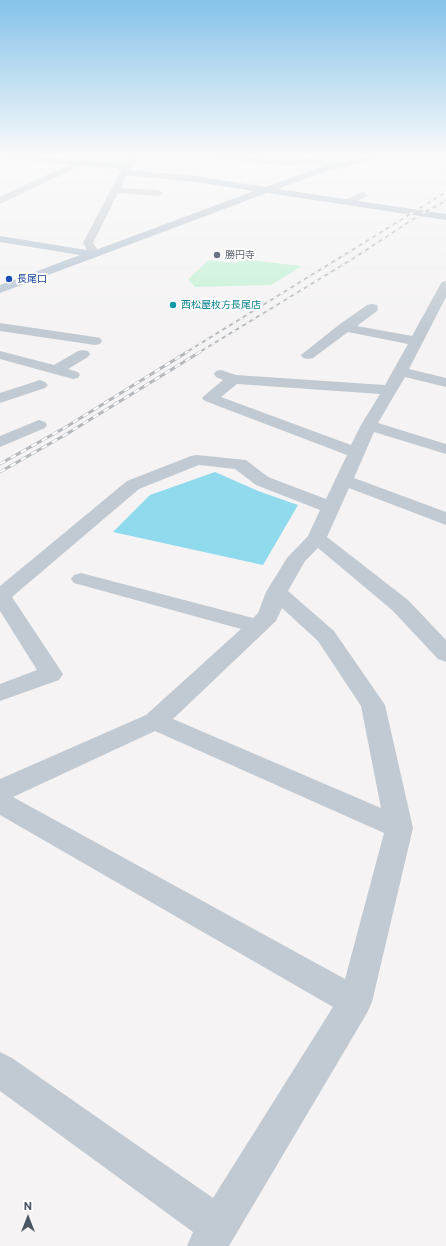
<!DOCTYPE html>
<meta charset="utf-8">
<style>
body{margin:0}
#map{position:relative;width:446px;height:1246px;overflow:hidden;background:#f5f3f3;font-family:Commissioner,sans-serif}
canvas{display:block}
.north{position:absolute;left:8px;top:1198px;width:40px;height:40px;-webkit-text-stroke:3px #fff;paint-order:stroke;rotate:0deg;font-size:11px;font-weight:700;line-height:16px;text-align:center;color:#4a5661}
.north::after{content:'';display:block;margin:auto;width:14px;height:18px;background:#4a5661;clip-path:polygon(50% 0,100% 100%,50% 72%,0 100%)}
</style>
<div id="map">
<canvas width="446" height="1246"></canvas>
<div class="north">N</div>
</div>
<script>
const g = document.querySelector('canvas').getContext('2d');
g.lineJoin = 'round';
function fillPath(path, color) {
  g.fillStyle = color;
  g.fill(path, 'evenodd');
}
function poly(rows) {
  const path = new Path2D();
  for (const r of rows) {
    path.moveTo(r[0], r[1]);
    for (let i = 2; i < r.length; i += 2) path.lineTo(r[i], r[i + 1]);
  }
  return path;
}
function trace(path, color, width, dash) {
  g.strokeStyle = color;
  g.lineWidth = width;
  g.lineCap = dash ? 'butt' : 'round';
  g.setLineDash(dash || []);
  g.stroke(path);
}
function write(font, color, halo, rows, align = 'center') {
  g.font = font + ' Commissioner,"Noto Sans JP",sans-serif';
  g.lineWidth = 4;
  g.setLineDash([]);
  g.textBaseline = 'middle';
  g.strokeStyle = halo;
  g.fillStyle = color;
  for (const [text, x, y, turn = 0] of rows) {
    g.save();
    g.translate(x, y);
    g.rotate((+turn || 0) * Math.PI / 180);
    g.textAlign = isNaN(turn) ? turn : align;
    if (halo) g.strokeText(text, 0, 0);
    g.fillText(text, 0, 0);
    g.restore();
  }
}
fillPath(poly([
 [241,259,302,266,271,285,195,287,188,279,209,260,236,263]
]), '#c3f1d5');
fillPath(poly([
 [215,472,258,491,298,505,263,565,113,532,150,495]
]), '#90daee');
fillPath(poly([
 [131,156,139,156,130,169,124,169,123,167,131,156],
 [206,156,238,156,294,160,303,157,341,162,345,165,341,168,304,163,295,166,210,159,206,156],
 [79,160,83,163,82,165,0,204,0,197,79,160],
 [124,169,128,172,121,188,158,190,163,193,158,196,118,193,93,243,100,254,98,256,90,256,83,243,120,172,124,169],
 [363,192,368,195,366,197,348,205,343,202,345,200,363,192],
 [446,281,446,297,409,369,446,378,446,387,405,377,378,423,446,444,446,454,374,432,354,478,446,512,446,525,349,488,327,537,408,600,446,640,446,662,438,659,392,610,318,548,305,561,288,591,334,631,385,705,413,828,372,1002,367,1013,229,1246,187,1246,193,1232,0,1091,0,1052,12,1058,213,1198,333,1007,0,815,0,779,146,715,241,629,74,583,71,579,74,575,81,573,253,618,258,613,266,592,287,558,308,536,320,510,256,485,235,469,199,465,139,489,12,597,63,674,59,680,0,701,0,684,37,670,0,611,0,586,127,481,191,456,197,455,246,460,268,477,326,499,347,455,205,401,202,398,205,395,223,380,216,377,214,374,216,371,221,370,236,375,385,385,408,344,348,332,313,358,308,359,303,358,301,355,340,324,367,305,372,304,377,305,378,308,377,311,357,326,412,336,440,285,442,282,446,281],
 [237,384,380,394,361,425,351,445,221,397,237,384],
 [282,608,318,641,361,706,381,808,173,719,276,621,282,608],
 [155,731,384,833,345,979,13,797,155,731],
 [0,323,95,337,100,338,102,341,100,344,95,345,0,331,0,323],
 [83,350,88,351,90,354,88,357,68,369,78,372,80,375,78,378,73,379,0,359,0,351,54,365,78,351,83,350],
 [40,380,45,382,48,385,45,388,0,403,0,393,40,380],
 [39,420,45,422,47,425,45,428,0,447,0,436,39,420]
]), '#c1cad2');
fillPath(poly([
 [6,156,34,156,127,164,131,167,130,170,195,176,265,187,321,167,370,156,384,156,383,158,327,171,278,189,446,214,446,220,267,193,0,293,0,285,80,255,0,242,0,236,93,251,254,191,195,182,124,175,120,172,121,169,10,159,6,156]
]), '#b3c2d1');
const railFar1 = poly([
 [185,353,446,192],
 [198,353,354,258,421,214,446,201]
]);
const rail = poly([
 [0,464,66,427,187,352],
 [0,472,65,435,200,352]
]);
trace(railFar1, '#b5b8bd', 2);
trace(rail, '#b5b8bd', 3);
trace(railFar1, '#fff', 1.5, [4]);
trace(rail, '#fff', 2, [6]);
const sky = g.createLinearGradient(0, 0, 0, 330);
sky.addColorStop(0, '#85c3ea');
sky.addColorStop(0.47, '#fafafa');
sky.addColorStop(1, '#fafafa00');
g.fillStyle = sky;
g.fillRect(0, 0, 446, 330);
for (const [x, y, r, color] of [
 [217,255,4,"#6b7280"],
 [9,279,4,"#1a4fb4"],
 [173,305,4,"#0f9aa8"]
]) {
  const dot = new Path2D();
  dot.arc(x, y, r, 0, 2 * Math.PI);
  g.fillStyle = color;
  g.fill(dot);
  trace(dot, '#fff', 1.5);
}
write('10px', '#5b616d', '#fff', [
 ["勝円寺",225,255]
], 'left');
write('10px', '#164399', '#fff', [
 ["長尾口",17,279]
], 'left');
write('10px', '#0d838f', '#fff', [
 ["西松屋枚方長尾店",181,305]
], 'left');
</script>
